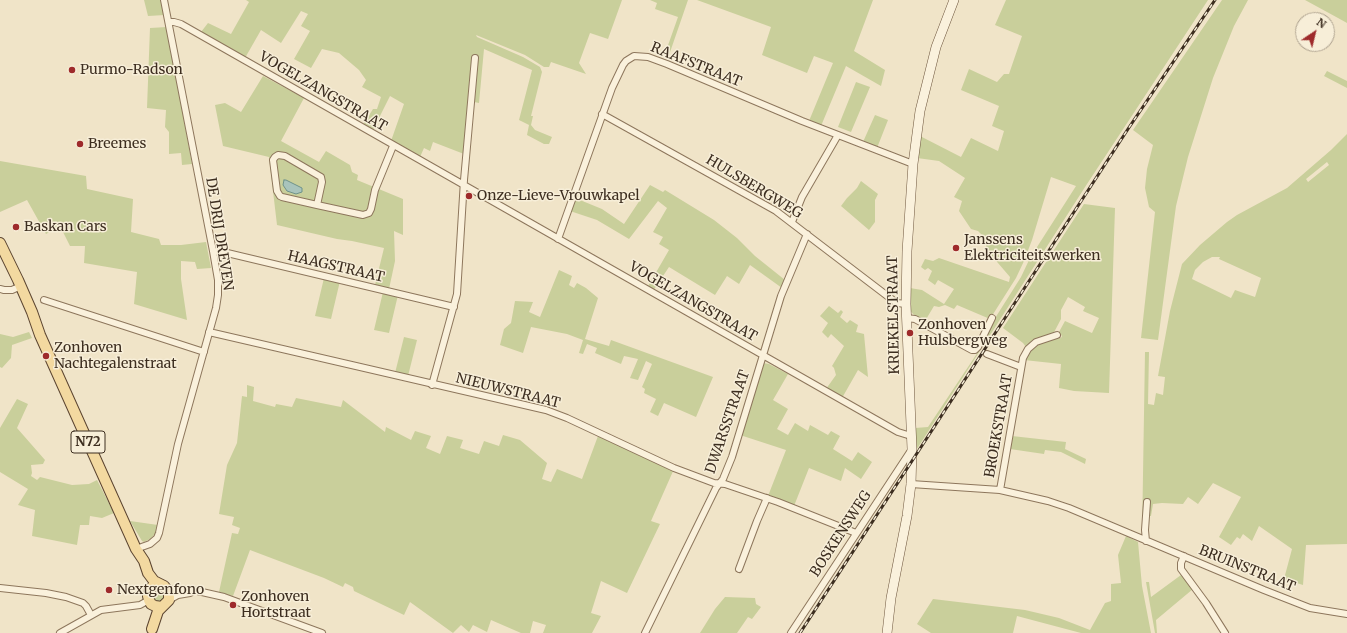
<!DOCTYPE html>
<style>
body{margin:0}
#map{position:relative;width:1347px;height:633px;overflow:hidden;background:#f0e4c8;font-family:Merriweather,serif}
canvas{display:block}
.north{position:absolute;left:1295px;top:12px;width:40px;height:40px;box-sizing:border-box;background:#f7eed8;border:1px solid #ada18e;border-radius:50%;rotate:35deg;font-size:11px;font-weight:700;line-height:16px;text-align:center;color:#3d2e20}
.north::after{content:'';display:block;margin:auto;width:14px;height:18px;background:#9e2a2b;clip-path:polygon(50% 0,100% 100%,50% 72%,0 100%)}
</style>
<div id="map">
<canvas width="1347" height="633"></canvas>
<div class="north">N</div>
</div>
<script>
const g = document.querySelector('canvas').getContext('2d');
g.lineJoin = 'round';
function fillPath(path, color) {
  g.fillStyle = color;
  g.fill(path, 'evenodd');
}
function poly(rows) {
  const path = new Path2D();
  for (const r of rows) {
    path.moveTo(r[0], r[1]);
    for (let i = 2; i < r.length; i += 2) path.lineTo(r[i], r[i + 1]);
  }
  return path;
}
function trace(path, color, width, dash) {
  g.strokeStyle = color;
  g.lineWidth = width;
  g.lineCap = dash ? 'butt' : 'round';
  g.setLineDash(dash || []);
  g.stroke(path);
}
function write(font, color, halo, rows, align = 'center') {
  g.font = font + ' Merriweather,serif';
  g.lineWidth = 3;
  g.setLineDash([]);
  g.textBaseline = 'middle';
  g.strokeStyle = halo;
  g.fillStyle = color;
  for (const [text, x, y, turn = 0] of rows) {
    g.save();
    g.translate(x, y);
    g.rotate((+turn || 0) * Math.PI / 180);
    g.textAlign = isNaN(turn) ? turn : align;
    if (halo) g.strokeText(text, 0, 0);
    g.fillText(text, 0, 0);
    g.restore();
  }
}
fillPath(poly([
 [144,0,162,0,165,15,148,16],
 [246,0,622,0,608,39,590,33,579,63,586,74,551,62,549,67,544,67,525,55,476,35,477,37,523,57,540,67,542,72,531,116,533,116,531,125,535,130,552,137,549,144,544,144,527,135,529,125,519,120,532,70,484,49,479,103,474,102,477,60,464,154,433,142,430,151,424,148,420,157,391,141,404,104,390,96,373,130,363,125,373,109,377,109,381,97,362,87,366,80,359,70,339,53,322,49,311,68,294,59,310,31,301,26,308,14,301,11,281,43,261,30,245,58,201,32,208,23,231,34,249,2],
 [650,0,688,0,668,58,666,51,678,17,655,9,657,3],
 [697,0,873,0,854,51,885,70,881,86,846,66,821,126,809,121,833,63,814,56,807,73,762,55,771,27],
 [1006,0,1208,0,1087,184,915,452,915,428,928,427,980,349,992,323,1021,277,1030,258,1076,186,1051,177,1032,240,1024,261,1016,278,990,319,957,305,954,309,945,305,939,307,934,306,925,321,913,314,910,310,910,288,922,290,944,304,954,289,938,280,935,285,928,280,932,271,928,268,925,270,921,267,925,259,933,261,939,258,1009,282,1010,277,986,249,987,240,978,231,971,229,959,211,962,201,954,197,965,178,939,161,917,158,920,136,961,157,971,138,998,151,1004,131,992,126,999,106,961,90,969,69,997,82,1004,74,1009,74,1022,36,995,25],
 [1222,0,1248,0,1234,26,1213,78,1188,157,1176,206,1158,340,1141,338,1155,212,1149,207,1145,188,1147,169,1153,145,1133,130],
 [1305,0,1347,0,1347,23,1338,18],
 [167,27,192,164,182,165,181,153,169,154,169,132,165,127,166,110,147,108,150,28],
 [1327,71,1347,81,1347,88,1324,76],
 [263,76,304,98,281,141,319,162,326,151,350,165,352,172,358,175,357,180,403,199,403,235,394,231,395,261,389,289,375,285,384,248,352,241,337,239,277,225,269,157,223,146,215,105,225,103,241,112],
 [856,82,870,87,851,132,838,127],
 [875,115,888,120,877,148,863,142],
 [1347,134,1347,544,1306,545,1303,585,1284,579,1292,549,1259,526,1252,541,1243,534,1240,539,1237,537,1231,545,1219,537,1241,497,1213,483,1198,504,1188,497,1183,504,1162,503,1153,504,1151,516,1145,516,1144,536,1142,536,1145,352,1149,352,1148,404,1154,405,1156,393,1163,395,1165,377,1158,376,1170,311,1182,264,1200,245,1227,222,1237,215,1287,188,1331,150],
 [1327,162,1329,165,1308,182,1306,179],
 [1212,257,1220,257,1219,259,1261,278,1255,297,1235,290,1231,298,1192,279,1195,270,1203,262],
 [0,161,86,176,87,189,133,199,131,232,159,239,161,245,181,245,206,242,211,268,197,269,195,262,181,261,181,279,187,320,134,304,137,272,84,263,85,246,70,246,60,226,46,234,27,200,0,212],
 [861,181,878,194,875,200,875,222,869,230,841,206,847,198,857,188],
 [650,185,663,192,665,190,714,220,737,238,755,256,785,280,782,288,750,265,739,284,727,276,715,295,669,267,653,291,647,288,669,250,659,244,663,237,653,232,667,208,658,201,629,239,597,220,570,211,575,198,602,209,624,224],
 [1084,204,1115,208,1109,393,1074,391,1059,388,1061,364,1024,360,1026,347,1023,343,1003,328],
 [1068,297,1085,307,1083,311,1099,318,1092,333,1065,321,1059,332,1062,336,1061,338,1050,340,1061,319,1061,310],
 [559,270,572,276,569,285,574,288,577,283,586,288,598,298,585,339,609,346,611,340,713,377,696,417,664,403,658,416,650,412,656,399,644,393,645,389,642,387,652,364,646,361,638,380,630,378,638,359,624,356,621,364,595,353,597,348,587,344,583,354,579,353,583,340,567,334,531,327,523,353,500,345,504,329,511,323,515,301,533,302,529,312,540,317],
 [324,278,340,281,331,319,315,316],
 [383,292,398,295,389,333,374,330],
 [829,306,838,313,841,310,843,312,840,317,847,323,850,320,858,325,856,332,864,334,868,377,858,370,842,398,826,389,836,375,834,368,832,366,844,346,831,334,828,338,822,332,828,323,820,316],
 [29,332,32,338,12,345,11,358,2,368,0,367,0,334,13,337],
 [404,337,417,340,408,376,395,373],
 [763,363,769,364,788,374,773,400,788,409,777,429,788,435,795,423,808,431,810,425,828,435,831,431,840,436,833,449,852,461,858,452,872,462,861,479,845,468,841,481,809,468,794,506,768,496,786,450,740,435],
 [247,385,254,387,253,401,275,407,276,404,292,407,296,398,341,407,343,400,385,432,386,427,411,440,415,431,431,436,426,448,440,454,447,436,463,440,460,448,479,454,484,441,499,446,503,435,520,440,547,463,542,479,551,482,557,469,582,479,598,436,674,469,651,521,660,524,627,593,601,581,591,613,601,616,592,633,543,633,546,625,533,621,530,633,521,633,491,620,487,632,473,625,469,632,461,625,453,633,410,602,404,615,354,591,353,587,345,583,343,587,324,578,250,550,233,596,219,592,232,533,238,534,240,528,232,525,234,517,219,514,227,465,237,443,242,396,247,397],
 [17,399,28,404,17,428,45,460,43,464,31,465,32,473,31,476,37,480,40,477,72,485,89,484,97,480,114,513,102,518,90,516,89,525,80,525,77,545,32,536,35,510,18,505,28,489,0,472,0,428],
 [1012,436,1066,442,1065,449,1086,459,1085,464,1061,452,1045,450,1044,454,1010,449],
 [130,521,158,525,156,533,150,539,144,542,142,541],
 [1126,536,1138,542,1142,586,1151,633,1081,633,1017,616,1013,633,931,633,917,624,933,599,1025,610,1059,618,1090,630,1105,603,1111,601,1111,584,1121,583,1118,555],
 [1181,575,1193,589,1156,620,1157,633,1155,633,1146,582,1149,582,1151,597],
 [162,589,167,595,162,603,152,600,154,590],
 [725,597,755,598,756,604,761,607,752,619,748,617,737,633,700,633,715,609]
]), '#c9cf9b');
const water = poly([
 [284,180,286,180,302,188,302,192,296,194,287,191,283,185,284,180]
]);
fillPath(water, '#a9c4bc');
trace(water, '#6f938a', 1);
const street = poly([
 [169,22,174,22,181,24,898,432,911,436],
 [602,114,776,211,890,298,897,303,906,304],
 [317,205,322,182,321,177,285,156,278,155,275,157,273,160,277,191,280,196,282,197,317,205,363,215,369,213,371,209,375,190,393,146],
 [792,222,802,197,838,135],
 [558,239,612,88,623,65,626,61,634,56,648,57,667,64,802,121,913,164],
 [213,251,223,252,454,307],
 [0,289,4,290,12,290,21,286],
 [44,300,204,352],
 [906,318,915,319,926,325,972,350,975,350,978,347,992,318],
 [209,332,546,410,567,418,674,468,714,483,725,484,778,502,856,533],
 [987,354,1021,367],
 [432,385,457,294,464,180,475,58],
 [911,484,1000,490,1048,501,1069,508,1264,590,1310,608,1347,614],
 [1000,490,1023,358,1028,349,1036,342,1057,335],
 [1146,541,1145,530,1147,502],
 [136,549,150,544,157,538,159,533,178,444,216,308,218,295,218,280,213,251,164,0],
 [1184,556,1181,563,1181,569,1206,603,1225,633],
 [739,569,757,521,767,498],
 [0,588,46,593,66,597,83,603,86,606,91,615],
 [168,589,193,590,224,597,322,633],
 [169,600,178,595,190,593],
 [60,633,101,610,140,605,149,600],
 [645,633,716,488,723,479,732,457,781,296,807,234],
 [791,633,912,449]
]);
const secondary = poly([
 [887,633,891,598,907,516,911,484,912,449,906,304,907,251,913,164,920,111,936,47,954,0]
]);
const primary = poly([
 [0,243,18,280,32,312,40,335,136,549,144,561,148,573,154,581,164,586,169,592,169,600,158,611,152,629],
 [160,585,153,586,150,589,148,596,149,600,151,604,155,606,162,607]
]);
trace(street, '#8d765c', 8);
trace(secondary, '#6f573f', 10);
trace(primary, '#5b4430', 12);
trace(street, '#faf1dc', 6);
trace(secondary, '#faf1dc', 9);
trace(primary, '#f3d9a0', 10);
const rail = poly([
 [800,633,1128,129,1215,0]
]);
trace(rail, '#3d2e20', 3);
trace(rail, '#f7eed8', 1.5, [4.5]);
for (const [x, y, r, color] of [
 [72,70,4,"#9e2a2b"],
 [80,144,4,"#9e2a2b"],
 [469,196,4,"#9e2a2b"],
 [16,227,4,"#9e2a2b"],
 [956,248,4,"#9e2a2b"],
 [910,333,4,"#9e2a2b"],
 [46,356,4,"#9e2a2b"],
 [109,590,4,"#9e2a2b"],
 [233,605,4,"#9e2a2b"]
]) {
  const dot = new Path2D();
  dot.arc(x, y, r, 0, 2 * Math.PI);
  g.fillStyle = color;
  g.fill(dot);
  trace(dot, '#f7eed8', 1.5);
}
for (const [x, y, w] of [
 [88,442,34]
]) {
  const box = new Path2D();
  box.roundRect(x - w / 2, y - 11, w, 22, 3);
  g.fillStyle = '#f7eed8';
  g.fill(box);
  trace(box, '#3d2e20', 1);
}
write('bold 13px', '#3d2e20', null, [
 ["N72",88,442]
]);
write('14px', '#3d2e20', '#f7eed8', [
 ["RAAFSTRAAT",696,65,22],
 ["VOGELZANGSTRAAT",323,92,30],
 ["HULSBERGWEG",754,187,31],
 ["DE DRIJ DREVEN",219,234,81],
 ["HAAGSTRAAT",336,267,13],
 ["VOGELZANGSTRAAT",693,302,30],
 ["KRIEKELSTRAAT",894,315,-91],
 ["NIEUWSTRAAT",508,391,14],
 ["DWARSSTRAAT",728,422,-71],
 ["BROEKSTRAAT",999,426,-80],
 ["BOSKENSWEG",841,534,-57],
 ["BRUINSTRAAT",1247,569,22]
]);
write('14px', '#3d2e20', '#f7eed8', [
 ["Purmo-Radson",80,70],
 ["Breemes",88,144],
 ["Onze-Lieve-Vrouwkapel",477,196],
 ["Baskan Cars",24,227],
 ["Janssens",964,240],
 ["Elektriciteitswerken",964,256],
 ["Zonhoven",918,325],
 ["Hulsbergweg",918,341],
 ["Zonhoven",54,348],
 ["Nachtegalenstraat",54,364],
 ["Nextgenfono",117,590],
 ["Zonhoven",241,597],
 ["Hortstraat",241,613]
], 'left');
</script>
